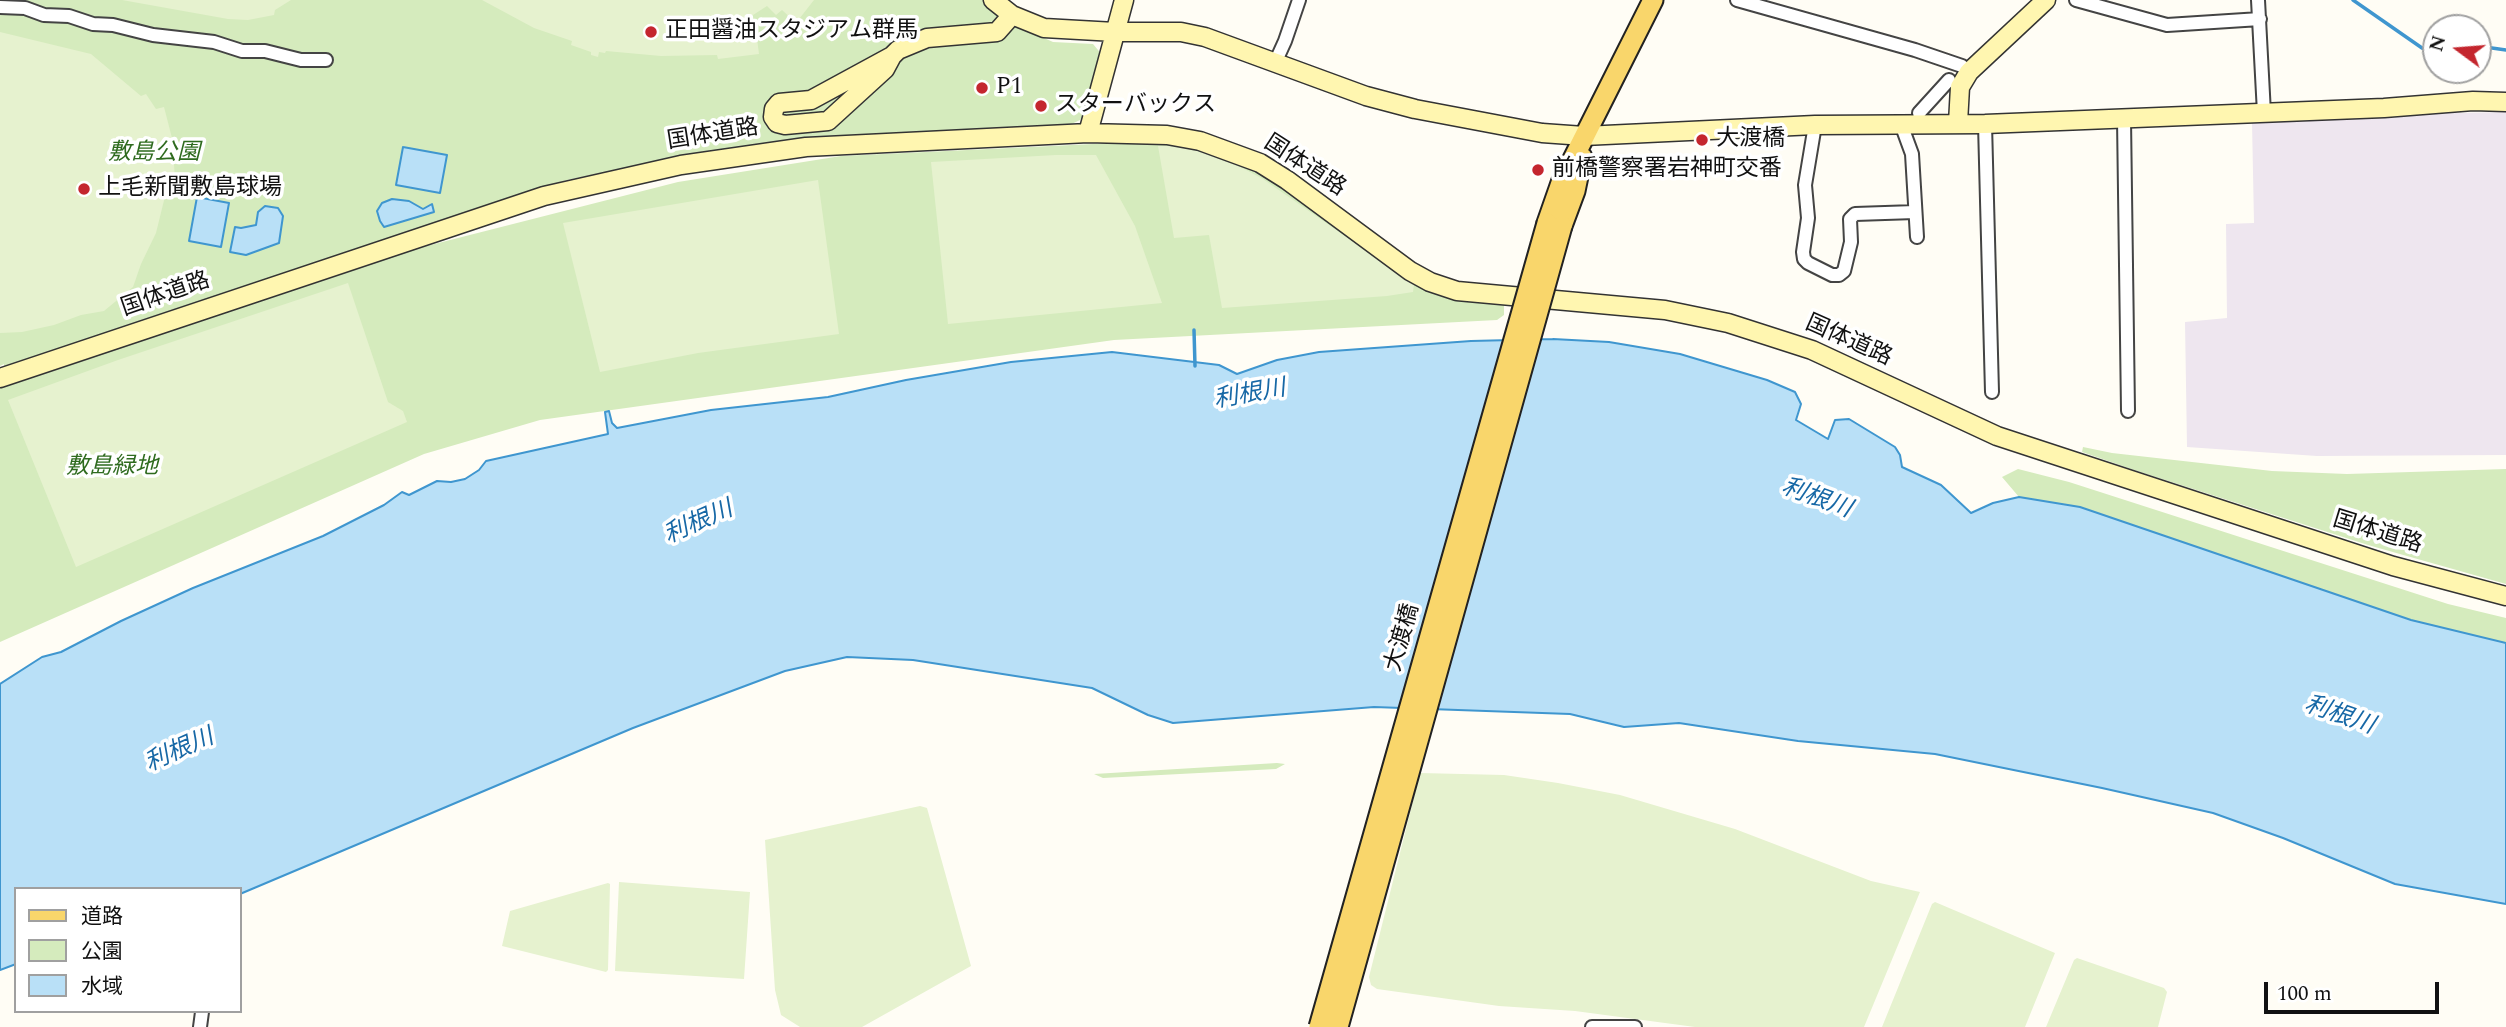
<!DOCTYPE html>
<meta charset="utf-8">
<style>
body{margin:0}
#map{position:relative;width:2506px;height:1027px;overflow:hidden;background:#fffdf5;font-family:Spectral,"Noto Sans JP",serif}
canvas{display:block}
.legend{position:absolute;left:14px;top:887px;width:228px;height:126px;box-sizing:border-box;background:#fff;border:2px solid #a0a0a0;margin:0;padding:9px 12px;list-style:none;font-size:21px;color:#111}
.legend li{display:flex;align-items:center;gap:14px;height:35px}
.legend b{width:35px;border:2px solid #a0a0a0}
.north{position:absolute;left:2422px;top:14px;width:70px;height:70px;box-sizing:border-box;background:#fff;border:2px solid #a0a0a0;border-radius:50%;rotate:286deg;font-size:19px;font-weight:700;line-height:28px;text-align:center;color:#111}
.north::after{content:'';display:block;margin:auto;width:24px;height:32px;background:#c4262e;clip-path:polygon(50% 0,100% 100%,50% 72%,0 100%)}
.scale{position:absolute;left:2264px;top:982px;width:175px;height:32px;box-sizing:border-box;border:4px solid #111;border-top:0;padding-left:9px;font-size:21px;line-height:24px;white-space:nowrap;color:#111;-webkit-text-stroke:5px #fff;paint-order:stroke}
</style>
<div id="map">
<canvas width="2506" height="1027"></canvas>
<ul class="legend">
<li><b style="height:9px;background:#f9d66b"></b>道路</li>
<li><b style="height:19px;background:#d5ebbd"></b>公園</li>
<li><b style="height:19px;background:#b9e0f7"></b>水域</li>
</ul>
<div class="north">N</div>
<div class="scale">100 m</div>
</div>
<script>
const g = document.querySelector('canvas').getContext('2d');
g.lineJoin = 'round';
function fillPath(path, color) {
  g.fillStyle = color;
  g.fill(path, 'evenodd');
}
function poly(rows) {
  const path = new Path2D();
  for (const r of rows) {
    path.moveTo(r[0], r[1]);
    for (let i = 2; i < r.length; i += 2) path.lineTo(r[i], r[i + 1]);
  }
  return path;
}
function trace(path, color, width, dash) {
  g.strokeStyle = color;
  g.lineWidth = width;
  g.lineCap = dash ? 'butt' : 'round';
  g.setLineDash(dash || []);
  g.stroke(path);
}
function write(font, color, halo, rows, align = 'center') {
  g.font = font + ' Spectral,"Noto Sans JP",serif';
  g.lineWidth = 7;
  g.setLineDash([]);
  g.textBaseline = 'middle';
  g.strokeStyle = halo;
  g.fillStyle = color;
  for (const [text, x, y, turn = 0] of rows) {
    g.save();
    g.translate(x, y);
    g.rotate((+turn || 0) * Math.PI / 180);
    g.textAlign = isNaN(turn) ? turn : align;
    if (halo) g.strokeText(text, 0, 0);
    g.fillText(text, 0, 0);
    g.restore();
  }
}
fillPath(poly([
 [2506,112,2506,455,2317,456,2187,447,2185,322,2227,318,2226,224,2254,223,2252,122,2409,114]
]), '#eee6ef');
fillPath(poly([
 [0,0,987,0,1044,38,1053,42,1093,44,1103,56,1088,109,1080,120,1065,127,758,146,658,161,567,180,4,367,4,364,0,366],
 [1135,142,1200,148,1256,169,1405,273,1504,302,1504,315,1497,320,1114,340,540,420,424,454,0,642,0,388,403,252,678,182,841,156],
 [2083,447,2112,453,2272,471,2347,474,2506,469,2506,584,2368,545,2137,471,2082,452],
 [2018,469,2069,482,2448,604,2506,618,2506,643,2411,620,2080,507,2019,497,2002,477],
 [1277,763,1285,764,1276,769,1103,778,1094,774]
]), '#d5ebbd');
fillPath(poly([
 [122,0,291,0,275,10,274,15,248,20,228,19],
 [482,0,814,0,796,23,782,10,776,15,767,6,750,17,751,24,755,23,759,54,718,59,717,55,661,56,606,51,605,53,599,52,598,57,591,55,591,52,571,45,572,41,534,28],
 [0,32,91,54,141,96,146,94,156,109,164,107,172,138,175,178,169,180,156,233,141,264,133,287,104,311,81,315,54,325,22,332,0,333],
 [1158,146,1177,146,1207,153,1235,164,1263,179,1414,284,1413,292,1387,296,1222,308,1209,235,1174,238],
 [1056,155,1096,155,1135,226,1162,303,948,324,931,162],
 [818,180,839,334,698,353,600,372,563,223],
 [348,283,388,402,403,411,407,422,76,567,8,400,118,360],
 [1420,773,1504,775,1558,783,1620,795,1735,829,1871,881,1920,892,1864,1027,1695,1027,1575,1011,1499,1006,1377,989,1371,985,1369,977],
 [920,806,927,808,971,966,862,1027,800,1027,781,1015,775,990,765,840],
 [619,882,750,892,744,979,615,971],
 [608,883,610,884,608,970,606,972,502,946,510,911],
 [1935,902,2055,953,2025,1027,1882,1027,1932,904],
 [2077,958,2164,988,2167,992,2158,1027,2046,1027,2074,960]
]), '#e6f2cf');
const water = poly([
 [403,147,447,155,440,193,396,185,403,147],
 [197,197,229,203,221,247,189,241,197,197],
 [392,199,409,201,423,209,432,204,434,212,384,227,380,221,377,211,382,203,392,199],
 [265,206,278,208,283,216,279,243,246,255,230,252,235,227,241,228,256,225,258,212,265,206],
 [1553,339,1609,342,1680,354,1767,380,1795,392,1801,404,1796,420,1828,439,1835,420,1849,419,1895,447,1900,455,1902,467,1941,485,1971,513,1993,503,2019,497,2080,507,2411,620,2506,643,2506,904,2395,884,2283,838,2213,813,2102,788,1935,754,1798,741,1679,723,1624,727,1570,714,1374,707,1173,723,1148,715,1092,688,913,660,847,657,785,671,633,728,240,894,240,889,16,889,16,964,0,970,0,684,42,657,61,652,121,621,193,588,323,536,384,505,402,492,409,495,437,481,451,482,465,479,479,470,486,461,608,434,605,412,609,411,612,423,617,428,711,410,828,397,906,380,1011,362,1112,352,1219,365,1237,374,1277,360,1319,352,1471,341,1553,339]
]);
fillPath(water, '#b9e0f7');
trace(water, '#3f96cf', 2);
trace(poly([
 [2353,0,2422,48,2436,52],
 [2478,46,2506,50],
 [1194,330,1195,366]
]), '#3f96cf', 3.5);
const street = poly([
 [1737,0,1915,50,1962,66,1969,72],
 [2076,0,2167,25,2260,19],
 [2258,0,2264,113],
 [0,7,25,8,44,15,69,16,93,24,113,25,153,35,214,42,242,51,265,51,301,60,326,60],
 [1275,63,1285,41,1299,0],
 [1919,113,1949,80],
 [2124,119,2128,411],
 [1901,124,1912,154,1917,237],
 [1985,124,1992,392],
 [1815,125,1805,185,1808,218,1803,252,1804,259,1808,263,1832,275,1839,275,1844,271,1851,242,1850,219,1855,214,1915,212],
 [200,1027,202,1012],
 [1592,1027,1635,1027]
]);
const secondary = poly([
 [993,0,1012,15,1044,28,1115,32,1181,32,1205,37,1366,96,1415,109,1542,133,1584,136,1815,125,1985,124,2384,108,2473,101,2506,102],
 [892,56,885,69,828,121,785,125,777,123,773,117,774,109,779,103,811,100,892,56,898,50,927,38,997,32,1012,15],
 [1958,123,1960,87,1969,72,2046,0],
 [1088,133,1124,0],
 [0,378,544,196,681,165,806,147,1088,133,1167,135,1200,141,1260,163,1287,180,1410,271,1430,282,1457,291,1665,310,1728,323,1812,350,1997,436,2393,566,2506,596]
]);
const primary = poly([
 [1547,223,1561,183,1653,0],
 [1562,226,1575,191,1582,157]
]);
trace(street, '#444', 16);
trace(secondary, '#333', 21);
trace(primary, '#222', 23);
trace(street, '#fff', 12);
trace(secondary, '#fff6b0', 18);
trace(primary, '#f9d66b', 19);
const primaryBridge = poly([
 [1319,1027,1547,223],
 [1338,1027,1562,226]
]);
trace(primaryBridge, '#222', 23, []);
trace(primaryBridge, '#f9d66b', 19);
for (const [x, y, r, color] of [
 [651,32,7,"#c4262e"],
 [982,88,7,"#c4262e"],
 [1041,106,7,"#c4262e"],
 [1702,140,7,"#c4262e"],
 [1538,170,7,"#c4262e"],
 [84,189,7,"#c4262e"]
]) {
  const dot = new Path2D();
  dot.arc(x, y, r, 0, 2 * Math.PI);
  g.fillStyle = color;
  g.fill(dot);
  trace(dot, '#fff', 2.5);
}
write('23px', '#111', '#fff', [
 ["正田醤油スタジアム群馬",665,32],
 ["P1",996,88],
 ["スターバックス",1055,106],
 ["大渡橋",1716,140],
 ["前橋警察署岩神町交番",1552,170],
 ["上毛新聞敷島球場",98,189]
], 'left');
write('23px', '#111', '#fff', [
 ["国体道路",713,136,-9],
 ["国体道路",1304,167,33],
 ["国体道路",166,296,-19],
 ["国体道路",1848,342,24],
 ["国体道路",2377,534,17],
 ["大渡橋",1404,638,-74]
]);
write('italic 23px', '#2f6b1f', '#fff', [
 ["敷島公園",154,154],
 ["敷島緑地",112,468]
]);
write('italic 24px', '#1768a6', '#fff', [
 ["利根川",1250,396,-10],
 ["利根川",1816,500,20],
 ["利根川",699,524,-24],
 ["利根川",2339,717,19],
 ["利根川",180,752,-24]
]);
</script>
